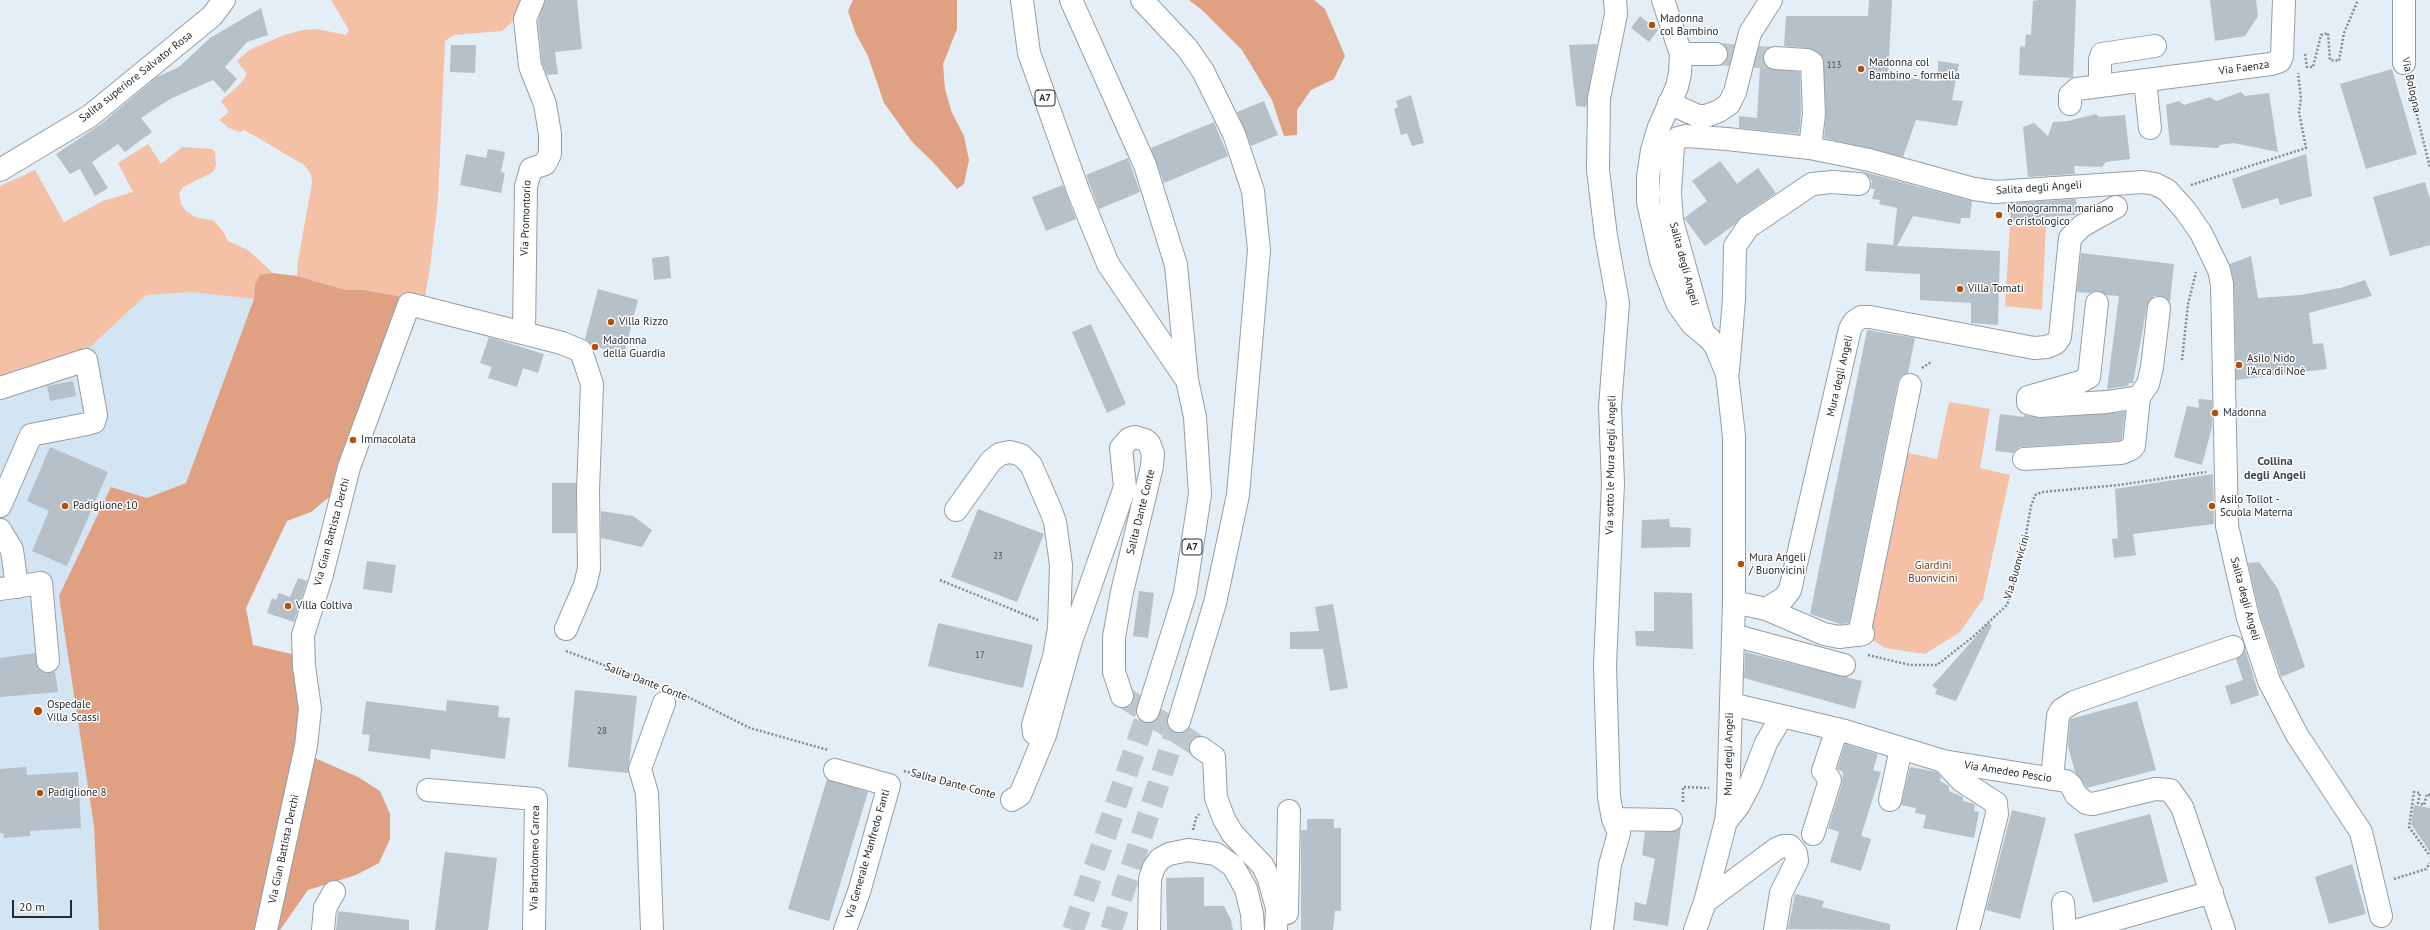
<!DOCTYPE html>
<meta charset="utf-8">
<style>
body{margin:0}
#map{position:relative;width:2430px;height:930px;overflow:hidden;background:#e3eef6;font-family:"PT Sans",sans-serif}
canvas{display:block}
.scale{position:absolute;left:12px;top:900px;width:60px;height:18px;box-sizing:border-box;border:2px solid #272b2e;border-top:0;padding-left:5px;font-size:12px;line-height:14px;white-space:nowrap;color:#272b2e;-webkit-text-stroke:3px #fff;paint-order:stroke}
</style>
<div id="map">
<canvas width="2430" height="930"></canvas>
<div class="scale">20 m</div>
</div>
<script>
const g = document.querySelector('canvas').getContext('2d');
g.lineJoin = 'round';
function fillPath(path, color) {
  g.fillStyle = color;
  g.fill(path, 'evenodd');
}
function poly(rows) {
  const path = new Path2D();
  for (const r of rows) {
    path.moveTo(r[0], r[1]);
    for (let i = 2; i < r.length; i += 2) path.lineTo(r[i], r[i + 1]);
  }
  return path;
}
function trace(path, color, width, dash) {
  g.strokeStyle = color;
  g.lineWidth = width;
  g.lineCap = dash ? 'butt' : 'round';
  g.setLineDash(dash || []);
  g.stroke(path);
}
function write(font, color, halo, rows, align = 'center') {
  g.font = font + ' "PT Sans",sans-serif';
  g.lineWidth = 3;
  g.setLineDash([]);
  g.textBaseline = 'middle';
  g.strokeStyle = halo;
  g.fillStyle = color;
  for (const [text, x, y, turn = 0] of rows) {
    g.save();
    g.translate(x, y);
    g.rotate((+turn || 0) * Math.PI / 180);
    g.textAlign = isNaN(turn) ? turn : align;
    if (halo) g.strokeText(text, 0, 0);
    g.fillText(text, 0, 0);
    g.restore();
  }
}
fillPath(poly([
 [192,292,254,299,186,484,147,498,94,826,99,930,0,930,0,380,88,349,146,295]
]), '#d3e4f2');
fillPath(poly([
 [331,0,529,0,518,17,502,31,454,35,445,41,438,199,430,268,424,301,364,290,346,290,297,276,298,261,312,183,311,174,304,165,260,139,244,130,240,132,229,128,219,120,229,112,221,101,241,83,247,74,237,61,249,50,284,35,303,30,317,29,346,35,349,30],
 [148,144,161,164,182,147,212,149,215,152,216,165,213,172,183,187,179,193,181,204,186,211,195,217,214,221,222,230,228,241,248,250,273,273,260,276,255,284,254,299,192,292,146,295,88,349,0,380,0,186,35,170,64,222,103,201,133,192,118,163],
 [2010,225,2046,225,2042,310,2005,306],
 [1949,402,1990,409,1980,468,2010,475,1983,599,1960,632,1925,654,1885,648,1863,634,1904,452,1937,459]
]), '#f4c0a6');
fillPath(poly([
 [853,0,957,0,957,29,943,64,945,89,952,113,964,136,969,160,964,184,957,189,932,161,913,143,884,103,868,56,856,34,848,11],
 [1189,0,1314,0,1325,9,1345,56,1334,79,1311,90,1297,110,1297,135,1284,136,1272,100,1242,50,1202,10],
 [273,273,297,276,346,290,364,290,403,297,355,417,334,493,311,512,287,521,246,608,253,645,296,655,302,706,301,747,317,759,358,777,380,791,390,814,390,839,379,863,356,875,308,890,280,930,99,930,94,826,59,596,111,487,147,498,186,483,254,299,255,284,260,275]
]), '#dfa181');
fillPath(poly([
 [545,0,577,0,582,49,555,52,558,74,547,75,542,63,538,21],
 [1869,0,1892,0,1888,76,1938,81,1938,61,1959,64,1952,100,1963,101,1957,126,1916,120,1903,157,1824,138,1826,114,1823,57,1808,48,1784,46,1786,16,1868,16],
 [2039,0,2076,0,2073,78,2019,75,2020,46,2025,47,2026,34,2031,35,2033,1],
 [2210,0,2256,0,2258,16,2245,36,2215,41],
 [261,8,268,35,247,42,225,67,237,79,225,93,213,80,170,99,141,118,152,132,125,152,118,144,92,162,108,188,95,196,80,169,70,174,56,154,101,124,157,77,179,67,210,38],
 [1640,16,1658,30,1649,42,1631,28],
 [1597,44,1586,107,1576,106,1569,45],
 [451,45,476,45,475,73,450,72],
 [1760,67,1800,72,1801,114,1799,134,1739,128,1739,116,1757,118],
 [2392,69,2417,154,2366,169,2340,84],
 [2241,92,2245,96,2269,93,2278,152,2233,143,2220,145,2218,148,2170,145,2166,105,2179,101,2184,105,2210,97,2216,101],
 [1411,95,1424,143,1412,146,1407,133,1401,135,1394,109,1398,107,1396,101],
 [1264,101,1278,135,1251,146,1237,112],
 [2096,114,2099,117,2125,115,2130,159,2106,162,2102,167,2074,166,2075,174,2028,177,2023,127,2034,123,2048,136,2053,122,2068,121],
 [1214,122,1228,156,1164,183,1151,148],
 [488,149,505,152,501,172,505,173,501,193,460,185,466,154,486,158],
 [2306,154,2312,196,2280,205,2278,198,2242,209,2232,179],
 [1128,158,1140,192,1099,209,1086,175],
 [1720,161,1738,185,1738,183,1758,168,1776,193,1741,217,1734,225,1705,246,1684,218,1707,201,1692,181],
 [1860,171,1972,201,1970,218,1961,218,1960,224,1913,216,1897,246,2000,251,1998,325,1971,323,1971,303,1920,300,1920,274,1865,271,1867,243,1893,245,1897,208,1879,204,1880,200,1872,199,1875,189,1871,189,1872,181,1866,174],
 [2425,182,2430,199,2430,245,2390,256,2373,197],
 [1063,185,1076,219,1046,231,1032,197],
 [2076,199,2077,214,2075,215,2046,217,2046,222,2010,222,2011,203],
 [2081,253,2174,264,2170,302,2161,296,2154,296,2147,306,2133,383,2129,383,2128,386,2107,389,2119,296,2106,295,2099,291,2090,293,2077,292],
 [669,256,671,278,654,280,652,258],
 [2251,256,2258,298,2300,295,2340,288,2365,280,2372,296,2309,313,2313,344,2323,343,2327,369,2236,380,2234,284,2230,264],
 [598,289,638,300,624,354,593,346,585,339],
 [1091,324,1126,404,1107,413,1072,332],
 [1867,330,1915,338,1908,373,1901,376,1898,382,1849,623,1840,624,1810,614],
 [489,337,544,354,538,373,523,368,517,387,488,378,492,367,480,363],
 [73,381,76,396,50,401,47,386],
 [2198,399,2212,400,2212,427,2202,465,2174,457,2187,406,2199,408],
 [2125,412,2122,439,2118,441,2019,447,2013,453,1995,451,2000,414,2024,417,2024,415,2041,418],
 [50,447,108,472,67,566,32,551,49,511,27,501],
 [2213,474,2214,524,2133,534,2136,555,2114,558,2112,539,2118,538,2115,489],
 [552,483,576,483,576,533,552,533],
 [978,509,1044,534,1017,602,951,577],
 [601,511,633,516,652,530,642,547,601,538],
 [1669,519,1670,527,1691,528,1690,547,1641,548,1642,520],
 [367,561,396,565,392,593,363,589],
 [2259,562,2278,589,2305,667,2281,677,2260,615,2248,563],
 [298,578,307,581,294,622,267,613,272,598,276,600,279,593,290,597],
 [1139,591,1154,593,1148,638,1133,636],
 [1654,592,1692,593,1693,649,1636,646,1635,631,1654,631],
 [1333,604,1348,688,1330,691,1323,649,1290,649,1290,632,1319,631,1315,607],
 [938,623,1033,645,1023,688,928,666],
 [1988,623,1992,625,1956,701,1935,694,1937,689,1932,686],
 [2245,649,2259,695,2231,705,2225,686,2243,680,2236,659,2242,655],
 [1745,652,1862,681,1855,709,1744,678],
 [35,653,38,668,43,672,55,672,58,692,0,697,0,658],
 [575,690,637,696,628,773,568,767],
 [447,700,499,706,498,717,510,718,505,759,431,749,430,759,368,751,370,735,362,734,366,701,446,711],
 [2137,701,2156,770,2087,788,2075,772,2068,746,2070,719],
 [1845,744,1878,754,1873,770,1881,772,1861,836,1871,839,1861,871,1830,862,1839,832,1828,828,1842,784,1843,772,1837,769],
 [26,767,27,775,78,772,81,828,30,831,30,836,4,838,3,833,0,833,0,769],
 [1910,767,1937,772,1941,777,1940,781,1949,786,1949,791,1963,797,1963,801,1975,804,1974,811,1979,812,1974,838,1923,828,1926,815,1915,813,1916,808,1901,805],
 [827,779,868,792,829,921,788,909],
 [2414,805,2430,808,2430,852,2411,824],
 [2012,810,2046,818,2020,919,1986,910],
 [2150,814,2168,882,2093,903,2074,834],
 [1307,819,1334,819,1334,828,1341,828,1341,911,1335,911,1333,930,1301,930,1301,830,1307,830],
 [1681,827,1668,926,1633,920,1635,902,1646,905,1655,859,1642,855,1645,832,1671,832],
 [445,852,497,858,488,930,435,930],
 [2352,864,2366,914,2329,924,2315,877],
 [1204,877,1204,906,1224,906,1231,920,1233,930,1167,930,1166,878],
 [1795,894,1824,901,1822,907,1890,924,1890,930,1788,929],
 [338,911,409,920,409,930,336,930]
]), '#b6c0c8');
trace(poly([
 [1716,54,1775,58],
 [1122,696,1201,748]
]), '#bdc7ce', 22, [22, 11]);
trace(poly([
 [1073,930,1148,711],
 [1111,930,1179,721]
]), '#bdc7ce', 22, [22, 11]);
const minor = poly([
 [1663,0,1681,54,1680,73,1677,87,1659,127,1652,150,1648,177,1648,202,1661,261,1677,303,1692,324,1710,339,1716,347,1727,374,1734,436,1734,602,1728,803,1726,821,1705,902,1695,930],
 [1681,54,1716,54],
 [1775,58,1807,60,1812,63,1814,114,1810,148],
 [2404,63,2404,0],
 [2145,80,2150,128],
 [2100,86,2100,60,2102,54,2155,46],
 [1669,103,1698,116,1706,116,1719,111,1729,104,1735,92,1750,33,1771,0],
 [2070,104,2070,95,2077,89,2271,64,2280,61,2282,56,2284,0],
 [0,170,90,116,212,16,224,0],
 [2097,303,2089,377,2080,382,2028,397,2028,403,2040,406,2107,402,2139,397,2148,384,2152,367,2159,308],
 [1703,332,1672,221,1670,193,1673,145,1678,138,1686,136,1727,139,1810,148,1869,160,1974,189,1995,192,2143,182,2155,184,2167,190,2185,210,2201,233,2219,270,2222,284,2227,526,2248,618,2269,681,2297,735,2361,832,2381,916],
 [524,333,526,186,531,169,545,164,550,154,550,134,545,104,530,66,525,19,533,0],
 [1728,371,1734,299,1735,246,1748,227,1812,184,1832,182,1859,184],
 [0,388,86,360,96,415,94,422,87,424,31,435,0,506],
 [2024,459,2121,453,2131,449,2134,446,2139,397],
 [956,510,991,461,1000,454,1010,452,1021,455,1031,465,1051,511,1055,522,1061,565,1059,628,1054,657,1033,725,1034,733,1040,737,1045,735,1071,641,1125,487,1121,448,1129,439,1135,437,1145,440,1149,443,1153,454,1152,466,1122,592,1114,637,1114,672,1122,696],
 [0,530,12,550,17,587],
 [0,589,41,583,48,661],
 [1734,602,1766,609,1784,598,1790,590,1850,329,1854,322,1861,317,1870,317,2034,348,2047,347,2056,343,2060,337,2070,238,2082,226,2116,207],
 [1766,609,1824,634,1839,637,1863,634],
 [1733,635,1844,665],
 [1859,635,1910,385],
 [1731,704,1845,731,1943,761,2066,781,2071,785,2076,795,2086,803,2093,804,2155,789,2170,790,2182,807,2224,930],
 [1201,748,1214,757,1216,798,1224,819,1232,833,1263,866,1269,879,1277,908,1276,930],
 [1943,761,1962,781,1996,803,1997,814,1968,930],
 [835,770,889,785,859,892,845,930],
 [2052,779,2058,716,2061,710,2074,702,2233,647],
 [428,790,536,799,534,930],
 [1012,800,1020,795,1045,735],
 [1890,800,1901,748],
 [1613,819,1671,820],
 [1728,819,1739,805,1751,782,1766,743,1782,716],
 [1813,834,1830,780,1823,771,1837,729],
 [1705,902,1776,849,1783,846,1790,846,1796,853,1797,861,1781,893,1775,930],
 [2063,903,2065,930],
 [1287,913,1289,811],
 [266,930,306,746,310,709,304,666,303,635,321,578,349,467,409,304,562,343,581,351,592,384,588,491,589,569,585,585,566,629],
 [323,930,325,908,334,892],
 [652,930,647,793,640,769,664,703],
 [1149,930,1150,879,1154,867,1160,859,1169,854,1188,850,1216,854,1233,866,1246,889,1252,914,1253,930],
 [1602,930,1610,865,1619,833,1613,819,1609,797,1605,665,1613,483,1610,407,1618,303,1606,236,1598,170,1599,98,1616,14,1615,0],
 [2078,930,2212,892]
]);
const highway = poly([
 [1022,0,1029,53,1079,193,1108,264,1186,379],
 [1071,0,1145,165,1176,265,1187,380,1195,417,1200,494,1185,593,1148,711],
 [1142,0,1187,48,1203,71,1234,134,1253,191,1259,250,1238,495,1215,603,1179,721]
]);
trace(minor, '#949ea6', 24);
trace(highway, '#949ea6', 24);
trace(poly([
 [2305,54,2307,67,2313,67,2321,35,2328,33,2330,60,2339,61,2344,33,2358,0],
 [2409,83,2430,168],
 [2191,185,2306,148,2299,112,2301,98,2298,73],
 [2182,360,2188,304,2196,272],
 [1922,368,1931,362],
 [940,580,1038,620],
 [566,651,655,684],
 [1868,655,1910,665,1937,665,1974,636,2007,605,2021,562,2031,506,2035,495,2042,492,2119,485,2206,472],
 [684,695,750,728,828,750],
 [904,771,992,795],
 [2430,795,2427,794,2424,805,2418,803,2420,793,2414,792,2409,827,2430,856],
 [1683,802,1683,787,1709,788],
 [1193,830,1196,818,1199,814],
 [2394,879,2426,869,2430,863]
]), '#838a90', 2.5, [2, 2]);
trace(minor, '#fff', 22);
trace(highway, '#fff', 22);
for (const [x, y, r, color] of [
 [1652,25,4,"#b1500c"],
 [1861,69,4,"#b1500c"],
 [1999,215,4,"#b1500c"],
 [1960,289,4,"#b1500c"],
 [611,322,4,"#b1500c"],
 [595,347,4,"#b1500c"],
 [2239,365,4,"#b1500c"],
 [2215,413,4,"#b1500c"],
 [353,440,4,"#b1500c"],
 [65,506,4,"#b1500c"],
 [2212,506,4,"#b1500c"],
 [1741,564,4,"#b1500c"],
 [288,606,4,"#b1500c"],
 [38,711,5,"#b1500c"],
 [40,793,4,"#b1500c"]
]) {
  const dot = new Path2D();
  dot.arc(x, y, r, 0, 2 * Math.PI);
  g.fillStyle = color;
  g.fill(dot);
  trace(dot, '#fff', 1.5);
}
write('9px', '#4b5054', null, [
 ["113",1834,65],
 ["23",998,556],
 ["17",980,655],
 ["28",602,731]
]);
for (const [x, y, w] of [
 [1045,98,20],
 [1192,547,20]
]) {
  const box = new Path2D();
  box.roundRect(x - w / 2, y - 8, w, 16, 3);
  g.fillStyle = '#fff';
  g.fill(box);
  trace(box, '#272b2e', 1);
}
write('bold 10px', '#272b2e', null, [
 ["A7",1045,98],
 ["A7",1192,547]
]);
write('11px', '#272b2e', '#fff', [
 ["Madonna",1660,19],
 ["col Bambino",1660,32],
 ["Madonna col",1869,63],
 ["Bambino - formella",1869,76],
 ["Monogramma mariano",2007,209],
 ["e cristologico",2007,222],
 ["Villa Tomati",1968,289],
 ["Villa Rizzo",619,322],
 ["Madonna",603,341],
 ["della Guardia",603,354],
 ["Asilo Nido",2247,359],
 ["l’Arca di Noè",2247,372],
 ["Madonna",2223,413],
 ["Immacolata",361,440],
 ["Asilo Tollot -",2220,500],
 ["Scuola Materna",2220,513],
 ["Padiglione 10",73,506],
 ["Mura Angeli",1749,558],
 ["/ Buonvicini",1749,571],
 ["Villa Coltiva",296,606],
 ["Ospedale",47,705],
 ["Villa Scassi",47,718],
 ["Padiglione 8",48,793]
], 'left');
write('11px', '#272b2e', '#fff', [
 ["Via Faenza",2244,68,-8],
 ["Salita superiore Salvator Rosa",136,77,-38],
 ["Via Bologna",2411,85,78],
 ["Salita degli Angeli",2039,188,-4],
 ["Via Promontorio",526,218,-88],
 ["Salita degli Angeli",1684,264,75],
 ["Mura degli Angeli",1840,376,-77],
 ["Via sotto le Mura degli Angeli",1611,465,-89],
 ["Salita Dante Conte",1141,512,-76],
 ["Via Gian Battista Derchi",332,532,-75],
 ["Via Buonvicini",2017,567,-74],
 ["Salita degli Angeli",2245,599,75],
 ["Salita Dante Conte",646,682,21],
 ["Mura degli Angeli",1729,754,-89],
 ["Via Amedeo Pescio",2008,772,9],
 ["Salita Dante Conte",953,784,15],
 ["Via Gian Battista Derchi",284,849,-78],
 ["Via Generale Manfredo Fanti",868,854,-74],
 ["Via Bartolomeo Carrea",535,858,-89]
]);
write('11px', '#743918', '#fff', [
 ["Giardini",1933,566],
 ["Buonvicini",1933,579]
]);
write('bold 12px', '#3e474e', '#fff', [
 ["Collina",2275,462],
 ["degli Angeli",2275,476]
]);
</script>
